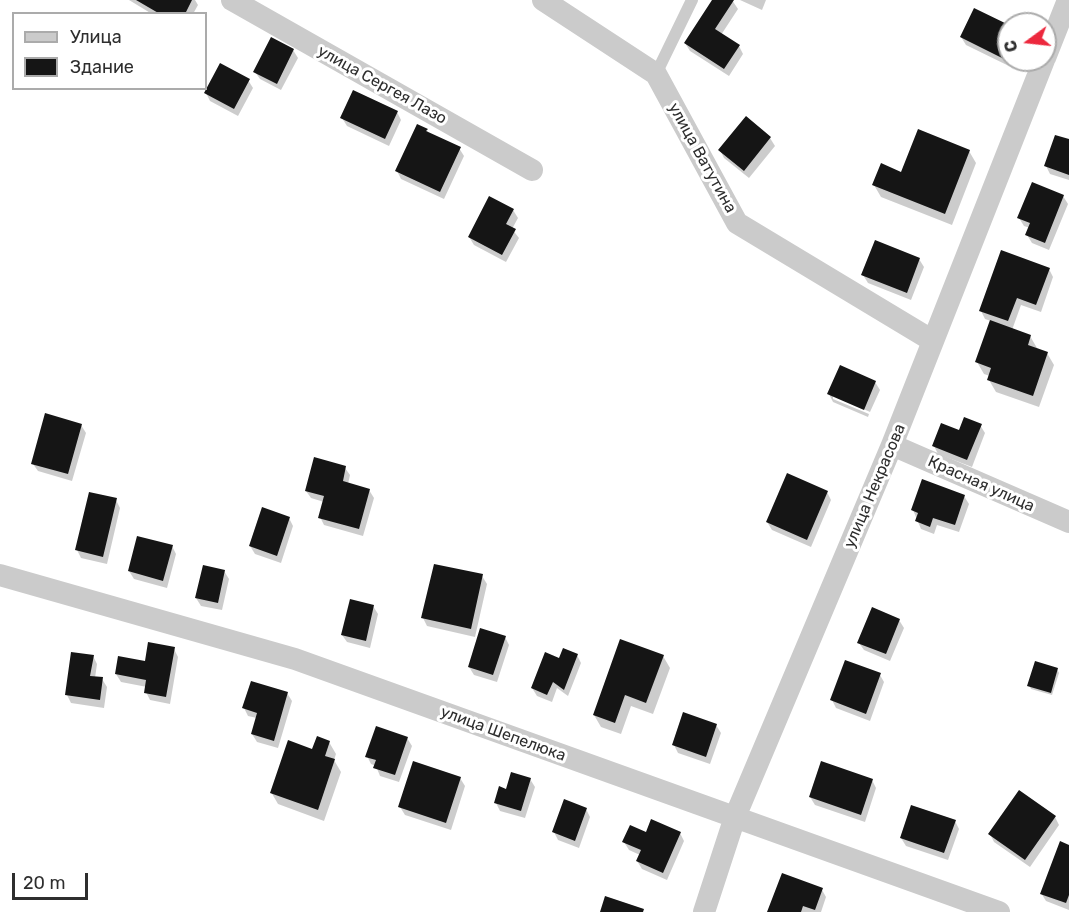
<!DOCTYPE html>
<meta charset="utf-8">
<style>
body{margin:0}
#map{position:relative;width:1069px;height:912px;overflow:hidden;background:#fff;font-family:Rubik,sans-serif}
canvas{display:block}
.legend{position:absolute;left:12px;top:12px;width:195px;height:78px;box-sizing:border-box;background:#fff;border:2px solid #ababab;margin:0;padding:8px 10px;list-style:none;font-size:18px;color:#2e2e2e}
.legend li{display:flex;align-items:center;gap:12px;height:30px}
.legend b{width:30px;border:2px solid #ababab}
.north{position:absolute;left:997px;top:12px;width:60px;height:60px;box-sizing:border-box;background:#fff;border:2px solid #ababab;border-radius:50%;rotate:255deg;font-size:16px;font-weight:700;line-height:24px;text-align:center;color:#2e2e2e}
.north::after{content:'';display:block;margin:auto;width:21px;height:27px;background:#ec283d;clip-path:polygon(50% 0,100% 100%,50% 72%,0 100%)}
.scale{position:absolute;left:12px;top:873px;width:76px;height:27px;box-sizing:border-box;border:3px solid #2e2e2e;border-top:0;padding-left:8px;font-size:18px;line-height:21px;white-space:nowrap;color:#2e2e2e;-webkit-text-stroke:4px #fff;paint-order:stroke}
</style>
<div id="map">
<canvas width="1069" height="912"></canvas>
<ul class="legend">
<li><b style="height:8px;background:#cbcbcb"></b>Улица</li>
<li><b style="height:16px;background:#151515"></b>Здание</li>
</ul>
<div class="north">С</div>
<div class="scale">20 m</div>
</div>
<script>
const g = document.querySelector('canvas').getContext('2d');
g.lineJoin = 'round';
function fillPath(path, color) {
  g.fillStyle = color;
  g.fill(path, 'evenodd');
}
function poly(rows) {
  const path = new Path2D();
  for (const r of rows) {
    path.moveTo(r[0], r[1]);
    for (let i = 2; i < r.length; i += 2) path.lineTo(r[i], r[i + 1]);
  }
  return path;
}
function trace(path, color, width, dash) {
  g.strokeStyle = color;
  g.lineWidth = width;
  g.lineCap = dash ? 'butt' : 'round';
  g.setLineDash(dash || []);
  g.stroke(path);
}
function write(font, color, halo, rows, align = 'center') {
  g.font = font + ' Rubik,sans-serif';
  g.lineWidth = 6;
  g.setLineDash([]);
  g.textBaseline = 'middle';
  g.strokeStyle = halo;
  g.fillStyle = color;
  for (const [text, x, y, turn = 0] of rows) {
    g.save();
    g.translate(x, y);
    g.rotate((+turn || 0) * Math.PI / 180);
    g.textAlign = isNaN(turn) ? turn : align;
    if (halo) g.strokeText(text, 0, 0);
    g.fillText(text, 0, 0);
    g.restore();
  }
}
fillPath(poly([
 [129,0,195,0,198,5,193,14,152,14],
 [713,0,732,0,738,9,721,35,739,46,743,54,729,76,690,51,685,43],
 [740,0,766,0,762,10],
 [1009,27,1009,60,1014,60,1011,67,966,45,961,37],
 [293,50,298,58,281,90,260,79,255,72],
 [248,80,253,88,238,116,210,101,206,93],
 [397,112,401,120,389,146,347,126,342,118],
 [427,130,428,133,459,148,464,156,444,199,401,179,397,171],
 [770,138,775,146,749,178,724,158,720,150],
 [1069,141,1069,180,1050,174,1046,166],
 [969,151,976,163,952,225,881,197,874,185],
 [1063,196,1068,204,1049,250,1032,243,1027,235,1030,228,1024,226,1019,218],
 [513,210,518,218,512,229,519,238,506,262,474,245,469,237],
 [919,259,924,267,911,300,868,283,863,275],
 [1049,269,1053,277,1041,312,1021,305,1012,330,1030,336,1037,348,1047,353,1054,365,1039,407,996,392,989,380,990,376,984,374,977,362,991,321,985,319,981,311],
 [875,382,880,390,870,412,833,395,833,399,869,414,868,417,833,402,829,394],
 [81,425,86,433,72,481,38,471,33,464],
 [980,425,985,433,972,467,938,454,934,446],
 [345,468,350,475,348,484,369,490,374,498,363,536,324,525,320,517,324,502,311,498,306,491],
 [827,492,831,500,811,547,772,530,767,522],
 [964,496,969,504,959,532,937,525,934,534,921,529,913,510],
 [116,500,120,508,107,564,81,558,77,550],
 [289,518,293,526,281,563,255,554,250,546],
 [172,546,176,554,167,588,134,579,129,571],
 [224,571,229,579,222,610,201,606,196,598],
 [482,576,487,584,475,637,427,626,423,618],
 [373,606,378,614,370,648,347,642,342,635],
 [899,620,904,628,890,661,864,650,859,643],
 [505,637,509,645,497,682,474,675,469,667],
 [174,649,178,657,170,704,150,700,146,692,147,687,121,682,116,674],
 [577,655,581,663,568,696,557,688,552,702,537,696,532,688,560,660],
 [93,656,97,664,95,678,102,679,107,687,104,708,71,703,67,695],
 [663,656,670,668,653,714,631,706,621,734,601,727,594,715],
 [1057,669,1059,673,1052,695,1031,689,1029,685],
 [880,675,884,682,870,721,836,708,832,700],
 [287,693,292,701,278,748,257,742,252,734,257,718,248,716,244,708],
 [716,725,721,733,710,764,678,753,674,745],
 [407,738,412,746,399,782,380,776,376,766,371,764,367,756],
 [329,742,336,754,334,760,341,772,324,821,278,804,271,792,313,751],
 [460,778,465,786,451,830,405,815,400,807],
 [530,779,535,787,525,818,500,811,496,803,507,790],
 [872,780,876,788,865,822,815,805,810,797],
 [586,809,590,817,579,848,558,840,554,832],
 [1055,817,1059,825,1030,867,994,842,990,834],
 [955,821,959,829,948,860,906,846,901,838],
 [680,833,684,841,667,880,642,869,637,861,640,855,629,850,624,842,647,834],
 [1069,846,1069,910,1046,901,1041,893],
 [822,890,826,897,821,912,769,912]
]), '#0003');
fillPath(poly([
 [136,0,192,0,185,14,172,12,171,14,160,14],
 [712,0,734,0,715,29,740,45,724,69,684,43],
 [974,8,1009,25,1009,54,1006,60,960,37],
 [271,37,294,49,277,84,253,72],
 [220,63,250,79,234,109,204,93],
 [353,90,398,111,385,139,340,118],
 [746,116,771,137,744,171,718,150],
 [417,124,428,129,426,131,461,147,440,192,395,171],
 [918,129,970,150,945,214,872,185,881,163,901,172],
 [1055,135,1069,139,1069,175,1044,166],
 [1032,182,1064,195,1045,243,1025,235,1030,223,1017,218],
 [489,196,514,209,506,224,516,229,502,255,468,237],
 [875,240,920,258,907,293,861,275],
 [1001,250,1050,268,1036,305,1017,298,1008,321,979,311],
 [990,320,1031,335,1028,345,1048,352,1033,396,987,380,991,368,975,362],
 [840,365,876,381,864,410,827,394],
 [45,413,82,424,68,474,31,464],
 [964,417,982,424,967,460,932,446,941,423,959,430],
 [314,457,346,466,343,481,370,489,359,529,318,518,324,496,305,491],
 [787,473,828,491,807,540,766,522],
 [922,479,965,495,955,525,933,518,930,527,915,521,918,513,911,510],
 [89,492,117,498,103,557,75,550],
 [262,507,290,517,277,556,249,546],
 [137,536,173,545,163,581,128,571],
 [434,564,483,574,471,629,421,618],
 [203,565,225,570,218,603,195,598],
 [350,599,374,605,366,641,341,635],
 [872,607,900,619,886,654,857,643],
 [480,628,506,636,493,675,468,667],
 [620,639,664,655,646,703,625,695,615,723,593,715],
 [148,642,175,647,166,697,144,693,146,680,115,674,118,656,145,661],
 [563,648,578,654,564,690,553,682,547,695,531,688,545,652,559,658],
 [71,652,94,655,90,676,103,677,100,700,65,695],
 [845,660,881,673,866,714,830,700],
 [1035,661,1058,668,1051,693,1027,686],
 [251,681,288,692,274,741,251,734,257,713,242,708],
 [683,712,717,724,706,757,672,745],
 [376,726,408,737,395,775,373,768,376,760,365,757],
 [317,736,330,741,325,756,335,759,318,810,270,793,288,740,312,749],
 [413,761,461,777,446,823,398,807],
 [821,761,873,779,861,815,809,797],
 [511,772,531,778,521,811,494,803,499,786,506,789],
 [1019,790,1056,816,1025,860,988,834],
 [564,799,587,808,575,841,552,832],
 [911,805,956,820,944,853,900,838],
 [651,819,681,832,663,873,636,861,641,850,622,842,630,825,646,832],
 [1060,841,1069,845,1069,895,1066,903,1040,894],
 [782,873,823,888,815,910,803,906,801,912,767,912],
 [605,896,644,909,643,912,600,912]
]), '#151515');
trace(poly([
 [656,74,692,0]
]), '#cbcbcb', 12);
trace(poly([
 [232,0,532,170],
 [543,0,656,74,737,223,933,341],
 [1045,58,1068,0],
 [892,445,1069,522],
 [0,575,295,659,999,912],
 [704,912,735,817,892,445,1044,60]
]), '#cbcbcb', 22);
write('16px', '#2e2e2e', '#fff', [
 ["улица Сергея Лазо",382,85,29],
 ["улица Ватутина",702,158,61],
 ["Красная улица",981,484,24],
 ["улица Некрасова",875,486,-67],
 ["улица Шепелюка",503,734,20]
]);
</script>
